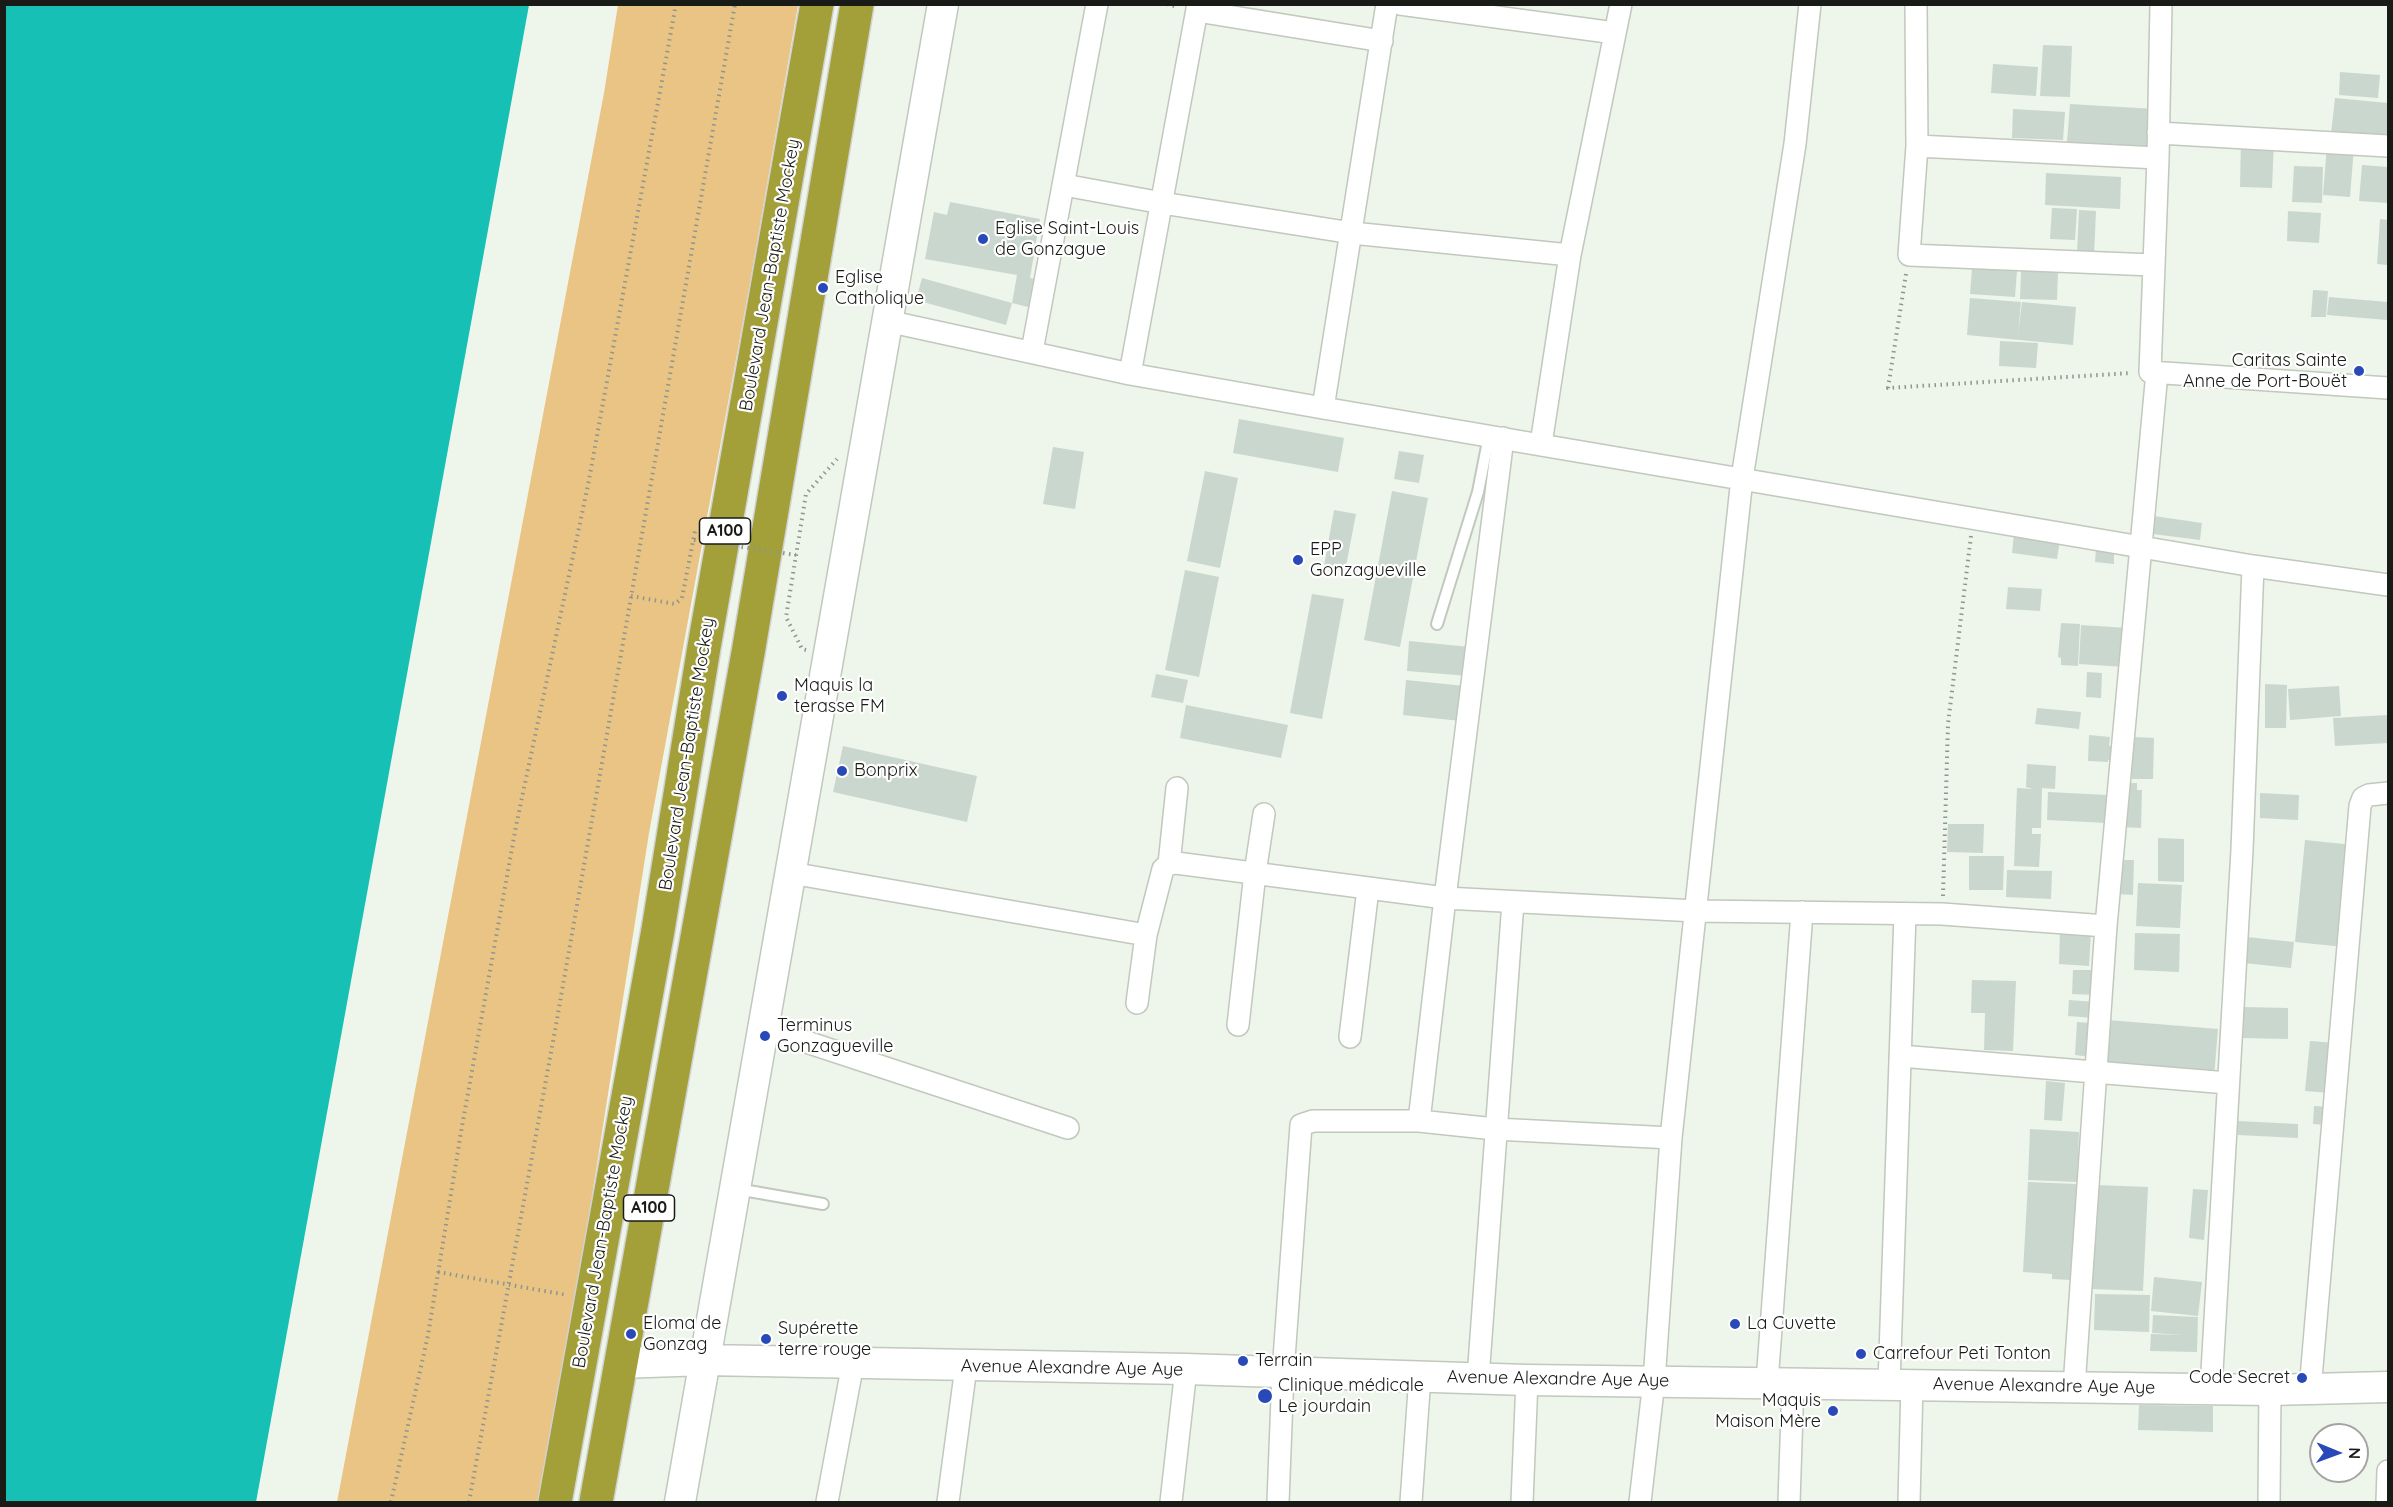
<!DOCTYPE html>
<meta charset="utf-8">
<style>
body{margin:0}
#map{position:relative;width:2393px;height:1507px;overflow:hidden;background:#eef5ea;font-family:Quicksand,sans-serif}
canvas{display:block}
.frame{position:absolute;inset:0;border:6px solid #191b17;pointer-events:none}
.north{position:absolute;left:2309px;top:1423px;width:60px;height:60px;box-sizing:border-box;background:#fff;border:2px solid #a3a4a2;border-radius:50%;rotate:91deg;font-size:16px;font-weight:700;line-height:24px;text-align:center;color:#191b17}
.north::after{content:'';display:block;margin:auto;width:21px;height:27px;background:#2949b8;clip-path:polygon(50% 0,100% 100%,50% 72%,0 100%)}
</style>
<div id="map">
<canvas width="2393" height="1507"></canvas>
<div class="frame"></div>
<div class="north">N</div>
</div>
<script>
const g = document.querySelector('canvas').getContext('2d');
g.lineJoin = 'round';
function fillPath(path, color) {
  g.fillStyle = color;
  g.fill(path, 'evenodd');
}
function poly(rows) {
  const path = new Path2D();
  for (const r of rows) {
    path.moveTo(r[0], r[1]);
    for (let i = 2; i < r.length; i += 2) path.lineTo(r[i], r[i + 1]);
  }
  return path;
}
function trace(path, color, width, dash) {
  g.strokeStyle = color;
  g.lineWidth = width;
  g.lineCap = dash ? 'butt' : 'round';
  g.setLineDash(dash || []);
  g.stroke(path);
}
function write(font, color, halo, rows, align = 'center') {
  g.font = font + ' Quicksand,sans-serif';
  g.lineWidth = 4.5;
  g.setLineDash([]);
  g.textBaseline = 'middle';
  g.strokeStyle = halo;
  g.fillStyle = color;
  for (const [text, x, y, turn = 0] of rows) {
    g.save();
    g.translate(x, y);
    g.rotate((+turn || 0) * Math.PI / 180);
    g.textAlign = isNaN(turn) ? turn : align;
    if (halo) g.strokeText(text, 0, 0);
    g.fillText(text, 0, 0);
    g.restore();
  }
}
fillPath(poly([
 [618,5,798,5,750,283,649,833,570,1336,541,1502,337,1502,604,93]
]), '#e9c484');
fillPath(poly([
 [5,4,529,5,256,1502,5,1502]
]), '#16c0b5');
fillPath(poly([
 [2043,45,2072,46,2070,97,2040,96],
 [1993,64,2038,67,2036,96,1991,93],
 [2340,72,2380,75,2378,98,2339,95],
 [2335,98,2388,103,2388,140,2331,134],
 [2070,104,2155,109,2153,148,2092,149,2092,144,2067,142],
 [2013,109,2065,112,2063,140,2012,138],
 [2241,140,2274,141,2272,188,2240,187],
 [2327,145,2354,147,2350,197,2323,195],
 [2362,165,2388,167,2388,203,2359,201],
 [2294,166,2323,167,2322,203,2292,202],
 [2046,173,2121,177,2120,209,2045,205],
 [950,202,1040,219,1030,278,1038,280,1032,308,1012,303,1017,275,925,259,934,212,947,215],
 [2052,208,2077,209,2075,240,2050,239],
 [2079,210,2096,211,2094,255,2077,254],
 [2288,211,2321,213,2319,243,2287,241],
 [2380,219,2388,220,2388,265,2377,264],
 [1972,269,2017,271,2015,297,1970,294],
 [2021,271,2058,272,2057,300,2020,299],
 [922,278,1012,303,1006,325,916,300],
 [2313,290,2328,291,2326,317,2311,317],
 [2329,297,2388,302,2387,320,2327,315],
 [1970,298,2021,302,2018,335,2022,302,2076,307,2073,345,1967,335],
 [2000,341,2038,343,2036,368,1999,366],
 [1239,419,1344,438,1338,472,1233,453],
 [1053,447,1084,452,1075,509,1043,504],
 [1399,451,1424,455,1419,483,1394,479],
 [1205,471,1238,478,1220,568,1187,561],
 [1392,491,1428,498,1400,647,1364,640],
 [1334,510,1356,514,1345,571,1324,566],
 [2147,515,2202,523,2200,540,2145,533],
 [2014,534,2060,540,2057,559,2012,553],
 [2096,549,2114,550,2114,564,2095,562],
 [1185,570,1219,577,1199,677,1165,670],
 [2008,587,2042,589,2040,611,2006,609],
 [1312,594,1344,599,1322,719,1290,713],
 [2061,623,2080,624,2078,666,2061,665,2061,658,2058,657],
 [2081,625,2128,628,2125,667,2079,664],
 [1409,641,1470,647,1468,676,1407,671],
 [2087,672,2102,673,2101,698,2086,697],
 [1156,674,1188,680,1183,703,1151,697],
 [1406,680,1465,686,1461,721,1403,715],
 [2265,684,2287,685,2286,728,2265,728],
 [2339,686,2341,716,2290,720,2288,689],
 [1186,705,1288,725,1281,758,1180,738],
 [2037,708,2081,712,2079,729,2035,724],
 [2388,715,2388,743,2335,746,2333,718],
 [2089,735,2110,737,2109,746,2114,746,2113,760,2108,760,2108,762,2088,761],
 [2135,737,2154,738,2153,779,2132,779,2132,750,2135,748,2130,748,2130,741,2135,741],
 [843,746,977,776,967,822,833,792],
 [2027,764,2056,766,2055,789,2042,788,2041,828,2032,828,2032,834,2041,834,2039,867,2014,866,2017,788,2033,789,2026,787],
 [2123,783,2137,783,2137,790,2142,790,2141,828,2121,827],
 [2048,792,2108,795,2107,823,2047,820],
 [2260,793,2299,795,2298,820,2260,818],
 [1948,824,1984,824,1983,853,1947,852],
 [2158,838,2184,839,2184,882,2158,881],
 [2305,840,2353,845,2344,947,2295,942],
 [1969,856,2004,856,2003,890,1969,890],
 [2115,860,2134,860,2133,895,2115,894],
 [2007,870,2052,871,2051,899,2006,897],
 [2138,883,2182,885,2180,928,2136,926],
 [2060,931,2091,932,2089,966,2059,964],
 [2135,933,2180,934,2179,972,2134,970],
 [2247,937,2294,942,2291,968,2244,963],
 [2073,970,2096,970,2096,995,2072,994],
 [1972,980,2016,981,2013,1051,1984,1050,1985,1013,1971,1013],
 [2069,1000,2095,1002,2094,1018,2068,1016],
 [2244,1007,2288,1008,2288,1039,2243,1038],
 [2108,1020,2218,1029,2214,1077,2104,1068],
 [2077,1022,2093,1023,2091,1057,2075,1055],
 [2310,1041,2336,1043,2331,1093,2305,1091],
 [2046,1081,2065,1083,2062,1121,2044,1120],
 [2314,1106,2329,1107,2328,1125,2313,1124],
 [2238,1121,2298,1124,2298,1138,2238,1135],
 [2030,1129,2079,1132,2077,1182,2028,1180],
 [2028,1182,2077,1184,2071,1280,2052,1279,2052,1274,2023,1272],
 [2096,1185,2148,1187,2143,1291,2091,1289],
 [2193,1189,2208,1190,2204,1240,2189,1238],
 [2154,1277,2202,1282,2198,1316,2151,1311],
 [2095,1294,2150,1295,2149,1332,2094,1330],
 [2153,1315,2198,1317,2197,1352,2150,1351,2151,1334,2184,1335,2152,1333],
 [2139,1405,2213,1406,2213,1432,2138,1430]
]), '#cad7cf');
const lane = poly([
 [1437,624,1478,492,1489,436],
 [737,1189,823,1204]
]);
const street = poly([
 [1400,4,1615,33],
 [1916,4,1917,146,1909,255,2153,265],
 [2161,4,2158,158,2150,372,2388,388],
 [1197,11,1382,41],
 [2158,133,2388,146],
 [1917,146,2158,158],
 [1064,185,1162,203,1352,233,1570,255],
 [887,321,1130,374,1323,408,2253,566,2388,585],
 [1032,351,1097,4],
 [1130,374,1198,4],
 [1323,408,1387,4],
 [1541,444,1570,255,1621,4],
 [1169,864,1177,788],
 [791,873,1146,935],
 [1137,1003,1146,935,1163,869,1169,864,1176,863,1445,898,1696,911,1942,914,2106,926],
 [1238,1025,1255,873,1264,814],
 [764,1028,1068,1128],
 [1350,1037,1368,889],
 [1900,1056,2228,1083],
 [1419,1121,1445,898,1503,438],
 [1478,1378,1513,902],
 [1767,1382,1802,912],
 [1889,1384,1905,914],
 [2074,1387,2106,926,2157,372],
 [2211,1389,2242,850,2253,566],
 [2310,1390,2360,806,2363,798,2369,795,2388,793],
 [827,1502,853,1363],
 [948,1502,966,1367],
 [1171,1502,1186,1369],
 [1278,1502,1283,1372,1301,1125,1313,1121,1419,1121,1495,1129,1671,1138],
 [1411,1502,1420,1376],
 [1522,1502,1527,1380],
 [1640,1502,1654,1381,1671,1138,1742,478,1795,144,1810,4],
 [1789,1502,1793,1382],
 [1909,1502,1912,1384],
 [2269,1502,2270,1390],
 [2387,1502,2388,1471]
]);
const secondary = poly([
 [620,1363,705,1360,1186,1369,1527,1380,2270,1390,2388,1387],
 [680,1502,943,4]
]);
const highway = poly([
 [555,1502,658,930,704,647,817,4],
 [596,1502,748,653,857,4]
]);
trace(lane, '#c1c8bd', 14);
trace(street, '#c1c8bd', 24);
trace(secondary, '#c1c8bd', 33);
trace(highway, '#d1d1d1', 36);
trace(poly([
 [1167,4,1178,7],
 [1906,274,1888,388,2131,373],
 [631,596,675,604,682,598,695,531],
 [806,650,802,649,786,617,806,494,837,459],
 [1943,896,1948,724,1971,536],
 [438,1272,567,1295],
 [391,1502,428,1335,461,1132,516,826,588,485,676,4],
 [469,1502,556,1025,735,4]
]), '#90958d', 4, [1.5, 4.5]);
trace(lane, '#fff', 10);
trace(street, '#fff', 21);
trace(secondary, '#fff', 30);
trace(highway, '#a3a039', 33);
trace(poly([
 [694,540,796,555]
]), '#90958d', 4, [1.5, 4.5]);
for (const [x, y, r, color] of [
 [983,239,6,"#2949b8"],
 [823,288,6,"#2949b8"],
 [2359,371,6,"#2949b8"],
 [1298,560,6,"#2949b8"],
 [782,696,6,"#2949b8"],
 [842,771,6,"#2949b8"],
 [765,1036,6,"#2949b8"],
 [1735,1324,6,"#2949b8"],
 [631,1334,6,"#2949b8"],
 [766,1339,6,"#2949b8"],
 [1861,1354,6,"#2949b8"],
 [1243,1361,6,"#2949b8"],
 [2302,1378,6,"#2949b8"],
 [1265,1396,8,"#2949b8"],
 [1833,1411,6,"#2949b8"]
]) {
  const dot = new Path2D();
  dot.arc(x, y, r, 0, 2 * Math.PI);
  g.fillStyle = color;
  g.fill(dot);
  trace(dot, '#fff', 2);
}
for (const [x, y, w] of [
 [725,531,51],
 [649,1208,51]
]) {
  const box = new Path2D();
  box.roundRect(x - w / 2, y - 13, w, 26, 4.5);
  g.fillStyle = '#fff';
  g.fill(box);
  trace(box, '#191b17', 1.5);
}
write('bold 16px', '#191b17', null, [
 ["A100",725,531],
 ["A100",649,1208]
]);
write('18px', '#191b17', '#fff', [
 ["Eglise Saint-Louis",995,229],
 ["de Gonzague",995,250],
 ["Eglise",835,278],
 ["Catholique",835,299],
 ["Caritas Sainte",2347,361,"right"],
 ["Anne de Port-Bouët",2347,382,"right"],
 ["EPP",1310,550],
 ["Gonzagueville",1310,571],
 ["Maquis la",794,686],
 ["terasse FM",794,707],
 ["Bonprix",854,771],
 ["Terminus",777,1026],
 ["Gonzagueville",777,1047],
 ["Eloma de",643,1324],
 ["Gonzag",643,1345],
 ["La Cuvette",1747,1324],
 ["Supérette",778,1329],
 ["terre rouge",778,1350],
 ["Carrefour Peti Tonton",1873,1354],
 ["Terrain",1255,1361],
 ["Code Secret",2290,1378,"right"],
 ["Clinique médicale",1278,1386],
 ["Le jourdain",1278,1407],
 ["Maquis",1821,1401,"right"],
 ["Maison Mère",1821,1422,"right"]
], 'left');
write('18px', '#191b17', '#fff', [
 ["Boulevard Jean-Baptiste Mockey",770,275,-80],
 ["Boulevard Jean-Baptiste Mockey",687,754,-81],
 ["Boulevard Jean-Baptiste Mockey",603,1232,-80],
 ["Avenue Alexandre Aye Aye",1072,1368,1],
 ["Avenue Alexandre Aye Aye",1558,1379,1],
 ["Avenue Alexandre Aye Aye",2044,1386,1]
]);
</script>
